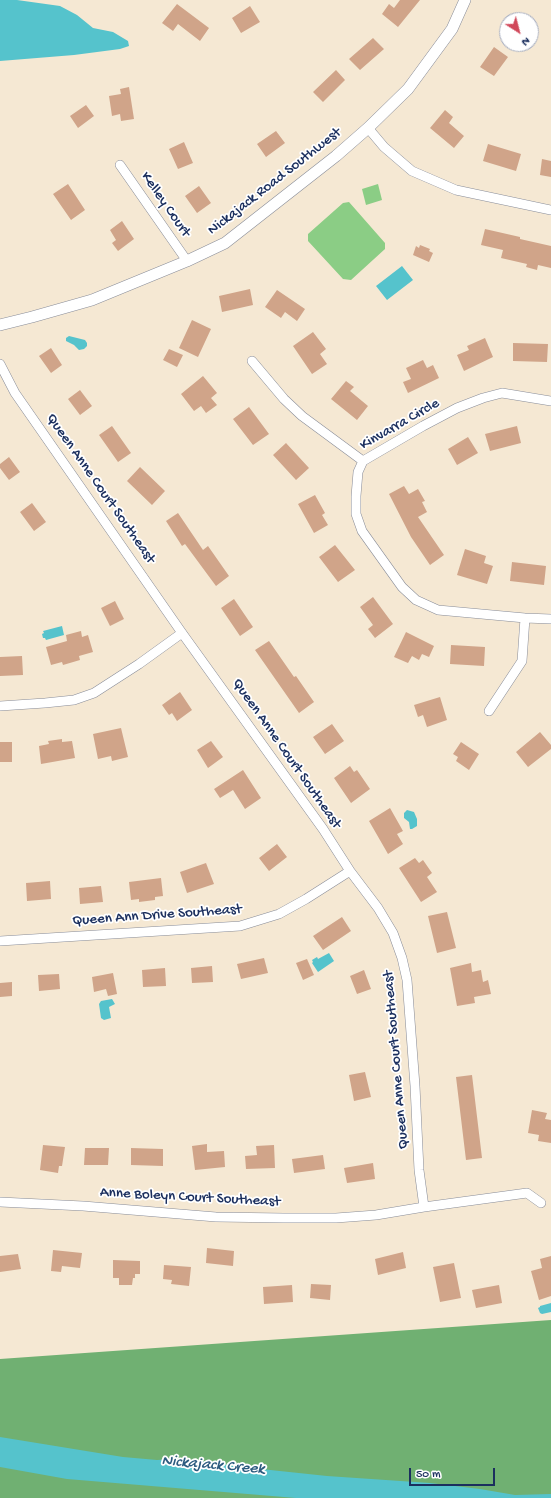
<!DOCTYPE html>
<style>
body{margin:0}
#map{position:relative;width:551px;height:1498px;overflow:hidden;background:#f5e8d3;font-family:"Gochi Hand",sans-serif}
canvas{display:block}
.north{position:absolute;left:499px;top:12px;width:40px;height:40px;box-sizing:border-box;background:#fff;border:1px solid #a4acbf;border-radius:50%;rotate:144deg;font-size:11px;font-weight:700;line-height:16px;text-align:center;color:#1b2f5e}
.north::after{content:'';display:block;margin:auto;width:14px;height:18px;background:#d1495b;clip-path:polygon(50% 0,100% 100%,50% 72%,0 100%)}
.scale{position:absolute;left:409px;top:1468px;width:86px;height:18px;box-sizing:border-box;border:2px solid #1b2f5e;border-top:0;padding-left:5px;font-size:12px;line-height:14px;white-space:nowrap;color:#1b2f5e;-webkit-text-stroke:3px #fff;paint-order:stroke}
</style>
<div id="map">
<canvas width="551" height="1498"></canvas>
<div class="north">N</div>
<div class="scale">50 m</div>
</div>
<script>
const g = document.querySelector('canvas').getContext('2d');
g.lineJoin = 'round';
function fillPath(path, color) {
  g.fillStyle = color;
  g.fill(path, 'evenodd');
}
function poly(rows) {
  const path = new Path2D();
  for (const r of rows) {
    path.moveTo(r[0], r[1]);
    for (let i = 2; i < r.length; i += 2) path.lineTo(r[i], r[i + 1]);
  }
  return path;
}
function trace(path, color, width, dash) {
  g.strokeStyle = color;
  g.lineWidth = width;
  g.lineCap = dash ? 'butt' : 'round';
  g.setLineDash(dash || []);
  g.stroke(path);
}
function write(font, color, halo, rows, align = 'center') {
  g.font = font + ' "Gochi Hand",sans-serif';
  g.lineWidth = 3.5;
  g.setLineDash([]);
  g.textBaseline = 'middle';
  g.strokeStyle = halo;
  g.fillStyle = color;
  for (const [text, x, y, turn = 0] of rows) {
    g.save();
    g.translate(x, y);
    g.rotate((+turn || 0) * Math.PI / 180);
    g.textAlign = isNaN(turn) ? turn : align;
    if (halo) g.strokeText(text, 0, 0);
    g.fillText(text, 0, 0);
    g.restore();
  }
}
fillPath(poly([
 [378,184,382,200,366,205,362,189],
 [349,202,385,243,385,249,351,280,343,279,308,241,308,234,343,203]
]), '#8bcd85');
fillPath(poly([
 [551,1320,551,1498,0,1498,0,1359]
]), '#70b072');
fillPath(poly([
 [0,0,17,0,60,6,77,15,93,28,113,32,128,41,129,46,120,49,74,55,0,61],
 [402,266,413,280,387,300,376,286],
 [69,336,85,340,87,343,87,346,84,349,79,350,74,345,66,341,66,338],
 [62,626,64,635,46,640,45,638,43,638,42,634,44,633,43,631],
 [407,810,414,812,417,819,417,826,412,829,410,829,409,822,404,818,404,813],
 [329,953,334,961,318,972,312,963,313,962,312,960,317,957,318,959],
 [112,999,115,1004,109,1007,111,1018,104,1020,101,1018,99,1004,101,1001],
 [551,1303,551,1312,542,1314,540,1313,538,1308,540,1307,540,1306],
 [0,1437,123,1457,157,1460,174,1459,208,1462,242,1467,327,1476,430,1483,480,1489,515,1495,551,1494,551,1498,296,1498,67,1479,0,1467]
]), '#55c3cc');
fillPath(poly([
 [400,0,420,0,398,27,382,14,389,4,394,8],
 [177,4,209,28,200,41,178,24,173,31,162,23],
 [250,6,260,22,241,33,232,18],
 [373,38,384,49,360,70,349,59],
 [494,47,508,57,494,76,480,67],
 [336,70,345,80,323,102,313,92],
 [129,87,134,119,121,121,120,114,112,116,109,96,121,94,120,89],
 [86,105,94,116,78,128,70,116],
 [445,110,453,117,449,123,464,136,454,148,430,128],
 [276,131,285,143,266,157,257,144],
 [184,142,193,163,178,169,169,149],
 [488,144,521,154,516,171,483,161],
 [542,159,551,161,551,177,540,175],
 [68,184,85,210,71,220,53,194],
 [199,186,211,203,197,213,185,196],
 [122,221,134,239,118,251,112,243,116,240,110,230],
 [485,229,520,237,520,239,551,246,551,268,538,265,537,270,526,267,527,264,501,258,503,250,481,245],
 [420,245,430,249,429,251,433,253,429,262,413,255,416,246,419,248],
 [250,289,253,305,222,312,219,296],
 [277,290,305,309,297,321,285,312,281,318,265,307],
 [192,320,211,329,198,357,179,348],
 [313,332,326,349,320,354,327,364,312,374,293,346],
 [485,338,493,357,464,371,457,355,469,350,467,346],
 [513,343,548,344,547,362,513,361],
 [51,348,62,365,51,373,39,356],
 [169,349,183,355,177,367,163,360],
 [423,360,427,368,433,365,439,378,408,393,403,382,411,379,406,368],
 [203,376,217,393,211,398,217,405,206,413,201,406,194,411,181,394],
 [346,381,354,387,350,391,368,406,357,420,331,399],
 [80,390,92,406,80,415,68,399],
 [249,407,269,434,253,445,233,419],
 [112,426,131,453,118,462,99,435],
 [517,426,521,443,490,451,485,434],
 [468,437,478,453,457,465,448,449],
 [286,443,309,468,296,480,273,455],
 [9,457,20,472,9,480,0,468,0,464],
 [140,467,165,491,152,505,127,481],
 [404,486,409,494,418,489,425,501,422,502,427,512,418,517,444,555,430,565,411,537,389,494],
 [315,495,325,513,322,515,328,525,314,533,298,504],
 [32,503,46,522,34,531,20,512],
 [178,513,203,550,208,546,229,576,216,586,185,544,182,546,166,521],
 [335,545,355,570,338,582,319,557],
 [465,549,486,556,484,563,493,566,487,584,457,575],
 [512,562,546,566,544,585,510,581],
 [373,597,393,624,375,638,368,629,373,625,360,607],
 [234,599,253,627,240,636,221,608],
 [115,601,124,619,110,626,101,608],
 [81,631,82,637,88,635,93,652,79,656,80,660,63,665,62,662,51,665,46,647,67,641,66,635],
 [406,632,434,646,429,657,422,654,419,660,412,656,408,663,394,657],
 [269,641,294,677,296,676,314,702,299,713,255,650],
 [451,645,485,647,484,666,450,664],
 [22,656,23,675,0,676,0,657],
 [180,692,192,710,177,721,172,713,169,715,162,705],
 [440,697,447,720,427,727,423,715,418,717,414,705],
 [332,724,344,741,325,754,313,737],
 [121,728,128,757,112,761,111,756,98,759,93,734],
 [540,732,551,745,551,749,528,767,516,752],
 [62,739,62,742,72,741,75,758,41,764,39,746,49,744,48,741],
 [211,741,223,757,208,768,197,750],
 [0,742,12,742,12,762,0,762],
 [461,742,479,754,469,770,456,761,458,757,453,754],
 [350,766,354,772,357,770,370,789,351,803,334,778],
 [243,770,261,798,245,809,233,790,220,798,214,789],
 [390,808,403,831,397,834,403,844,388,854,369,821],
 [277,844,287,857,269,871,259,858],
 [415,858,419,863,423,860,432,873,427,877,437,892,421,902,399,868],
 [206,863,214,884,187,893,180,872],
 [161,878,163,896,155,897,155,900,139,902,139,899,131,900,129,882],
 [50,881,51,899,27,901,26,883],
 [101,886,103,902,80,904,79,888],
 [447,912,456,948,437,953,428,916],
 [342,917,351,931,323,950,313,936],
 [264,958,268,973,241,979,237,964],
 [307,959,314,975,303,980,296,963],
 [471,963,472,972,481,970,483,982,488,980,491,994,474,997,475,1003,457,1006,450,968],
 [212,966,213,982,192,983,191,968],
 [165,968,166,986,143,987,142,970],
 [364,970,371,989,357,994,350,976],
 [113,973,117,994,108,996,106,989,94,992,92,977],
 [59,974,60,989,39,991,38,975],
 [12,982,12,996,0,997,0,983],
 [365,1072,371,1097,354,1101,349,1075],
 [472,1075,482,1158,466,1160,456,1077],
 [532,1110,547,1113,545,1119,551,1120,551,1143,538,1141,539,1135,528,1133],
 [207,1144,207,1152,224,1151,225,1167,195,1170,192,1146],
 [43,1145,65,1147,62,1166,59,1166,58,1173,40,1170],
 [274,1145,275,1168,246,1169,245,1156,257,1155,256,1146],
 [85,1148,109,1148,108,1165,84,1165],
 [131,1148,163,1149,163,1166,131,1165],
 [323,1155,325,1169,294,1173,292,1159],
 [373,1163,375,1179,347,1183,344,1168],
 [207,1248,234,1251,233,1266,206,1263],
 [53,1250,82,1253,80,1268,62,1266,61,1272,51,1271],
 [403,1252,406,1268,378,1275,375,1259],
 [18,1254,21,1269,0,1272,0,1256],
 [551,1256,551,1296,539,1300,531,1271,542,1268,540,1259],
 [113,1260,140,1261,140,1274,135,1274,135,1278,133,1278,132,1285,119,1285,119,1278,113,1278],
 [454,1263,461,1298,440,1302,433,1267],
 [164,1265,191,1267,189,1286,171,1284,172,1280,163,1279],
 [311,1284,331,1285,330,1300,310,1298],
 [292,1285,293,1302,264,1304,263,1287],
 [499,1285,502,1303,476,1308,472,1290]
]), '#d0a489');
const minor = poly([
 [368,128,384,147,412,171,456,190,551,210],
 [120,165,187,261],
 [252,361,284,399,302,416,363,461],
 [0,364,15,393,182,633,323,829,350,871,378,908,393,933,402,958,407,980,415,1086,419,1170,424,1207],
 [551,401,502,393,483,398,457,408,423,426,363,461,358,472,356,496,356,514,362,531,402,587,416,600,438,610,525,618,551,619],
 [0,706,45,703,74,700,94,693,139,664,182,633],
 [489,711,522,661,525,618],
 [0,941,240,926,279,914,306,899,350,871],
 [0,1202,83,1206,216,1217,284,1218,336,1218,376,1215,424,1207,527,1193,541,1203]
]);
const tertiary = poly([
 [0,325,32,317,92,300,187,261,225,243,336,156,368,128,408,89,452,29,465,0]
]);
trace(minor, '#888c98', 10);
trace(tertiary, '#888c98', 12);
trace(minor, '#fff', 9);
trace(tertiary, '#fff', 11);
write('15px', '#1b2f5e', '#fff', [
 ["Nickajack Road Southwest",275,182,-38],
 ["Kelley Court",165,205,55],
 ["Kinvarra Circle",400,425,-30],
 ["Queen Anne Court Southeast",100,489,55],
 ["Queen Anne Court Southeast",286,754,55],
 ["Queen Ann Drive Southeast",157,916,-4],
 ["Queen Anne Court Southeast",397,1060,-95],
 ["Anne Boleyn Court Southeast",190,1198,3]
]);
write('italic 16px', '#2c5b7f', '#fff', [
 ["Nickajack Creek",213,1466,5]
]);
</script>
